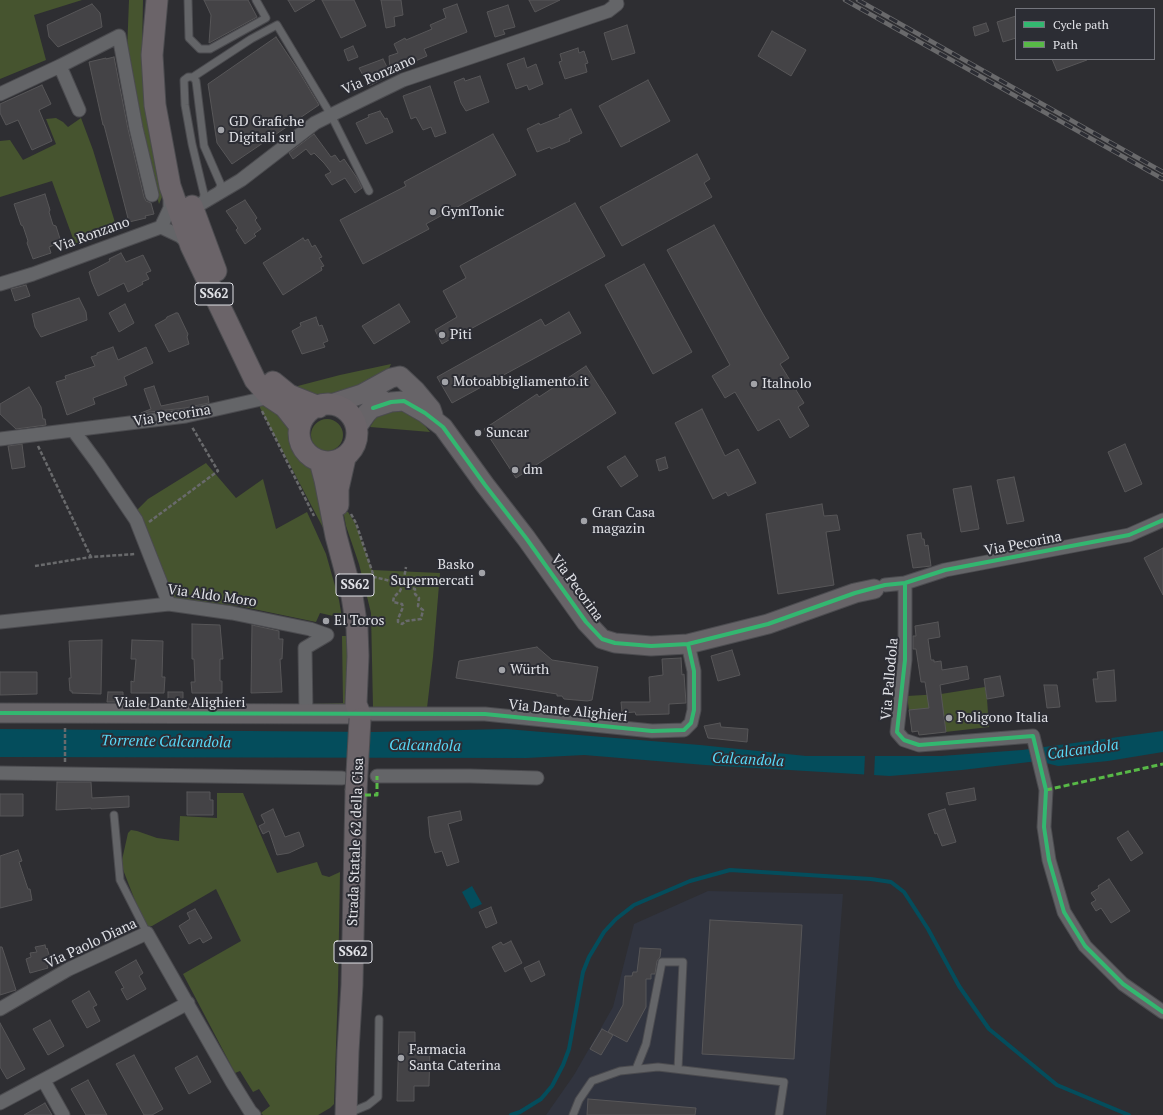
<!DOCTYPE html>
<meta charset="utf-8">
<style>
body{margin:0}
#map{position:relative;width:1163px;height:1115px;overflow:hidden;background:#2e2e32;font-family:"PT Serif",serif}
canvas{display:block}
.legend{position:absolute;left:1015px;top:8px;width:140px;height:52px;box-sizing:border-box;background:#2c2d34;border:1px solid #74757c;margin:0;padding:5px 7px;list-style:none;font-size:12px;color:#e1e2e7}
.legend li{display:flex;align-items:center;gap:8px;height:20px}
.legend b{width:20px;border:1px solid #74757c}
</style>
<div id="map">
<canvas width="1163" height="1115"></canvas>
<ul class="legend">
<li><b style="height:5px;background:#33b770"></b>Cycle path</li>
<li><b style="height:5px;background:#58b947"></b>Path</li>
</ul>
</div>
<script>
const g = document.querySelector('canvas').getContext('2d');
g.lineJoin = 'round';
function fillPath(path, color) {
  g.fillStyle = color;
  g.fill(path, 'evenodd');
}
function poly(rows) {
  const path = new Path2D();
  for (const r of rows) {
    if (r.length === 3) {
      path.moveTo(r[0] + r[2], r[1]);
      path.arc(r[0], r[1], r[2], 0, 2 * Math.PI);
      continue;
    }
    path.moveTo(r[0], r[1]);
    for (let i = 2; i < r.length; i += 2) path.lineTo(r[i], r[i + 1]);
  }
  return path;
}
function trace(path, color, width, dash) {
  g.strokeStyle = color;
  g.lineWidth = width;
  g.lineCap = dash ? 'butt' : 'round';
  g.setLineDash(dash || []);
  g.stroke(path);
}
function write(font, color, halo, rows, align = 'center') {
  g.font = font + ' "PT Serif",serif';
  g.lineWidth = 4;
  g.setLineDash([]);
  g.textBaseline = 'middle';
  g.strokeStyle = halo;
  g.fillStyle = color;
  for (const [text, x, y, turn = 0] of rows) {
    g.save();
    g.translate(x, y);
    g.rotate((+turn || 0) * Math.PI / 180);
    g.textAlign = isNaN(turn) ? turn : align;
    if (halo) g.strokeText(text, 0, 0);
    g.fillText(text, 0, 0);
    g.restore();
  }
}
fillPath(poly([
 [708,891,843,894,826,1115,546,1115,574,1075,613,1007,634,924]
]), '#31343f');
fillPath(poly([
 [0,0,82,0,34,15,46,60,0,79],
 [129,0,143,0,142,51,162,197,159,204,145,150,127,52],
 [56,118,63,122,68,127,81,118,93,150,117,229,75,244,52,181,0,197,0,141,10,140,23,160,56,144,46,119],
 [391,364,387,373,363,389,321,398,294,387,340,375],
 [267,403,292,428,293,445,296,453,302,461,316,473,330,541,258,404],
 [398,408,418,417,430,432,370,427,377,416],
 [327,435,16],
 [206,463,236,498,263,479,276,529,307,512,326,554,339,600,342,618,320,613,316,622,239,606,171,598,136,511,148,499],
 [343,510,348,512,355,523,372,570,440,573,433,657,427,708,373,708,371,613,359,564,346,526],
 [342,636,348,636,350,709,310,710,310,704,343,703],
 [985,687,987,699,989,727,919,735,918,731,912,732,907,696,941,694],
 [217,793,243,793,277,873,317,862,322,875,329,877,340,872,338,988,334,1104,330,1108,318,1115,263,1115,261,1113,270,1106,259,1089,253,1092,240,1071,235,1073,183,974,241,941,216,889,152,926,148,926,143,921,122,867,122,860,128,833,131,830,137,831,157,838,179,841,180,816,217,818]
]), '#46542f');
fillPath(poly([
 [0,729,374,732,506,729,700,745,806,756,941,756,1022,750,1163,731,1163,752,1108,761,1058,766,1038,761,962,770,890,776,705,765,584,755,526,758,0,757],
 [472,886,482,904,471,909,462,892]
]), '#044d5c');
fillPath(poly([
 [865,754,875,754,874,777,864,777]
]), '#2e2e32');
trace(poly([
 [511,1115,520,1112,541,1099,552,1086,563,1065,569,1049,583,972,589,957,604,932,616,919,634,905,690,881,730,870,871,879,891,882,904,892,928,929,959,986,989,1029,1057,1085,1129,1115]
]), '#044d5c', 4);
const building = poly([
 [204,0,248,0,257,17,209,43,211,15,204,0],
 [288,0,315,0,295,12,288,0],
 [322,0,354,0,366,26,341,38,322,0],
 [381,0,401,0,403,15,394,17,395,26,386,28,381,0],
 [529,0,560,0,535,12,529,0],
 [92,4,100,13,102,27,58,47,49,37,47,25,92,4],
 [457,4,467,32,424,49,427,56,390,72,389,56,398,53,394,44,405,38,406,40,432,29,430,25,446,18,443,9,457,4],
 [508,5,515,27,503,30,505,34,495,37,487,12,508,5],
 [1016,16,1016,38,1003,42,997,22,1016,16],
 [986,23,989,31,975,36,973,27,986,23],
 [627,25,635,53,612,60,604,33,627,25],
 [772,31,806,50,791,76,758,56,772,31],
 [276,37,298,70,319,105,232,164,217,143,208,84,276,37],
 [353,46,358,57,348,61,344,50,353,46],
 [578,48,579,53,584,51,588,63,585,64,587,72,565,79,559,62,562,61,560,54,578,48],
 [114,57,128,129,144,197,146,201,151,203,154,214,145,216,146,218,129,222,104,125,103,125,89,62,106,58,106,59,114,57],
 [524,58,527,68,536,64,543,84,529,90,527,85,516,89,507,64,524,58],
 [383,59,391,75,369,86,359,68,383,59],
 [1052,59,1087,59,1087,60,1057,71,1052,59],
 [480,76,489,102,466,111,461,103,454,82,464,78,465,81,480,76],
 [648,80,670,121,621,147,599,106,648,80],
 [42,85,51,104,39,110,52,141,32,150,18,120,6,125,0,113,0,104,42,85],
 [430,86,446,133,435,137,431,127,423,130,416,117,411,119,403,96,430,86],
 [571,109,582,133,569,139,570,141,551,149,550,147,537,152,527,129,539,123,540,125,560,117,559,115,571,109],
 [380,111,385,119,387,118,393,132,366,144,356,123,369,117,368,115,380,111],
 [314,134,331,157,335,155,340,162,344,159,357,178,362,188,355,193,345,178,332,185,325,175,331,172,324,163,314,153,311,155,306,149,293,159,289,153,314,134],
 [493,134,516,175,426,224,429,229,363,264,340,220,406,186,404,182,493,134],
 [697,154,710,179,704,183,712,197,622,246,600,207,697,154],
 [45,194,50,210,49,212,53,225,56,226,61,242,49,247,51,253,33,259,27,243,28,241,23,226,21,225,14,204,45,194],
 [245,200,257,218,255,220,261,229,254,234,256,236,245,244,236,230,238,228,226,211,245,200],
 [575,203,605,256,465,332,464,331,442,344,435,330,457,317,443,291,466,278,460,266,575,203],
 [714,225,763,314,789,358,780,364,804,403,798,407,809,426,790,438,779,419,758,431,735,392,725,398,712,376,730,365,667,250,714,225],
 [303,238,305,241,308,239,312,247,315,245,322,257,319,258,324,266,321,267,322,270,283,295,263,263,303,238],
 [121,253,126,262,143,255,151,271,146,273,149,279,142,282,143,284,128,292,124,283,98,296,92,282,89,272,110,261,109,259,121,253],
 [644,264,692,352,653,374,605,285,644,264],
 [26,285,30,296,15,301,11,289,26,285],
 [79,298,86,312,87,320,41,337,35,327,32,314,79,298],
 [125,304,134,323,119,332,109,313,125,304],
 [399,304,410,322,374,344,362,326,399,304],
 [569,312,581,333,452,403,437,377,541,319,545,326,569,312],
 [176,313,178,313,188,334,187,337,189,344,169,352,155,325,166,319,167,317,176,313],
 [316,317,319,326,322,325,328,341,323,343,325,347,302,354,292,331,301,326,300,323,316,317],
 [113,347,118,360,146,347,153,363,124,377,127,385,93,398,95,404,67,415,56,382,66,379,65,376,95,366,91,357,97,355,97,353,113,347],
 [586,366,616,413,516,478,484,429,537,394,539,397,586,366],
 [154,386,161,406,208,396,209,403,185,408,141,413,151,409,144,389,154,386],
 [29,387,41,407,43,419,45,419,46,425,16,429,0,414,0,404,29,387],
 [702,409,725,456,738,449,756,483,728,496,726,492,713,499,675,423,702,409],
 [22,444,25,467,12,469,8,446,22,444],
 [1125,444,1142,484,1125,492,1108,452,1125,444],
 [625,456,638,476,621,487,607,467,625,456],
 [665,457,668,468,659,471,656,460,665,457],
 [1014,477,1024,521,1007,524,997,480,1014,477],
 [971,486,979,529,961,532,953,489,971,486],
 [822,504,824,516,837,515,840,530,826,532,834,585,778,594,766,514,822,504],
 [921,533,922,539,924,539,925,546,928,545,931,566,913,568,907,535,921,533],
 [1163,548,1163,595,1144,558,1163,548],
 [938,622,940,637,928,639,931,660,934,660,934,662,941,661,942,670,967,666,969,679,940,685,946,732,919,735,918,731,912,732,909,710,929,708,925,682,921,682,916,649,913,649,913,636,916,636,915,626,938,622],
 [192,624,220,625,223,659,220,659,220,681,222,681,222,693,192,693,191,682,195,682,194,659,192,659,192,624],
 [252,625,279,631,279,639,283,639,282,659,280,659,282,692,251,693,252,625],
 [102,640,101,694,72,693,72,691,70,691,69,678,71,678,69,641,102,640],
 [132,640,163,641,162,677,165,677,164,693,131,693,131,681,134,682,136,659,131,659,132,640],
 [537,647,552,660,598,667,592,700,587,701,564,699,562,696,557,696,557,694,456,678,459,661,537,647],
 [732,650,740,675,718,681,711,656,732,650],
 [681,658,682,675,684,674,686,703,669,704,669,714,636,715,635,712,622,713,621,702,650,702,649,677,663,675,662,659,681,658],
 [1114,670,1116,701,1096,702,1093,679,1098,679,1097,672,1114,670],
 [0,672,37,672,37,694,0,695,0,672],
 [1000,676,1004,696,987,699,984,679,1000,676],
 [1044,685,1057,685,1060,707,1047,708,1044,685],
 [108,692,123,692,123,702,107,702,108,692],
 [168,692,183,692,183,702,168,702,168,692],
 [720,723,721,727,748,729,747,742,708,738,704,726,720,723],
 [57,782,91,782,92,798,129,796,129,807,91,809,91,808,56,810,57,782],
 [974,788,976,800,949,805,946,793,974,788],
 [187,792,210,792,210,800,213,800,213,815,187,815,187,792],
 [0,794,23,794,23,816,0,816,0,794],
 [273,809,285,837,299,832,304,846,289,853,277,855,269,831,263,834,259,826,265,823,261,815,273,809],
 [945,809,956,842,942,846,937,833,935,834,928,814,945,809],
 [460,811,462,820,448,824,459,862,447,866,442,851,435,853,430,837,428,817,460,811],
 [1128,831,1143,853,1131,861,1117,838,1128,831],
 [18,850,22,861,19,862,28,889,30,889,32,900,0,908,0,856,18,850],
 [1109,879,1130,911,1111,923,1101,908,1096,911,1091,903,1096,900,1091,893,1099,888,1098,886,1109,879],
 [491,907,497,923,486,928,479,912,491,907],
 [195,909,212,938,203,943,200,938,189,944,179,926,190,919,187,913,195,909],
 [710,920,802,925,794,1059,702,1054,710,920],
 [511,941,522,963,505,972,492,947,501,942,503,945,511,941],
 [45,945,46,949,47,948,52,964,47,966,48,968,30,973,26,959,31,957,30,953,37,952,35,947,45,945],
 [0,947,2,947,16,990,0,995,0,947],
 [640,948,661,949,660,957,657,961,655,974,651,974,651,979,646,979,646,1007,627,1042,608,1032,623,1005,625,976,632,976,633,972,637,972,640,948],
 [136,960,143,973,139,976,146,989,127,1000,121,989,124,988,115,972,136,960],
 [539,961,545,975,531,982,524,968,539,961],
 [89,991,97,1005,93,1007,100,1021,87,1028,72,1001,89,991],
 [50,1020,64,1046,48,1055,33,1029,50,1020],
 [0,1023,25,1069,7,1079,0,1067,0,1023],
 [602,1029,613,1035,601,1055,590,1049,602,1029],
 [399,1032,415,1032,415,1047,430,1047,429,1086,414,1086,414,1101,397,1101,399,1032],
 [134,1055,163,1109,152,1115,144,1115,116,1064,134,1055],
 [197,1056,211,1082,189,1094,175,1068,197,1056],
 [88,1080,107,1115,86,1115,71,1089,88,1080],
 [588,1099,696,1108,695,1115,587,1115,588,1099],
 [45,1103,52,1115,24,1115,45,1103]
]);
fillPath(building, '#444346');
trace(building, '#575658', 1);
const lane = poly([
 [188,0,189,38,200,49,210,49,266,18,256,0],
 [193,77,196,81,204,146,221,185,217,193],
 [203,203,204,194,192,144,185,105,184,80,188,77,193,77,251,39,277,25,331,115,369,191],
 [114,815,120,880,147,933],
 [636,1069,646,1044,662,962,683,962,678,1069],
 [349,1113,368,1105,378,1097,379,1019],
 [573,1115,579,1100,592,1081,620,1071,658,1067,784,1082,779,1115]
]);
const street = poly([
 [60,66,119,36,136,128,152,195],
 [0,94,60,66,79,110],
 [192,209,241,180,315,123,331,115,403,80,608,11,617,4,616,0],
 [161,227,170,208,170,195],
 [0,284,33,274,161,227,180,236,189,244],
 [73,430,98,464,136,520,169,604],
 [0,439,186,416,270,397],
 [905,583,905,660,897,732,904,740,919,745,1033,736,1046,790,1044,827,1049,860,1064,912,1085,946,1123,984,1163,1012],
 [885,585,905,583,945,570,1129,535,1163,520],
 [0,622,169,604,232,613,310,629,327,635],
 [306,714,305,648,327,635],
 [360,714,485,714,652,731,684,730,691,723,694,710,694,671,688,644],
 [0,773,342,778],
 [377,776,470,776,537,778],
 [0,1009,69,969,147,933,232,1082,250,1111,254,1115],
 [44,1081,63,1115],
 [0,1103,188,1003]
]);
const secondary = poly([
 [331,404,362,394,391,378,400,376,416,391,431,409,433,415],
 [373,408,391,402,404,401,425,413,443,427,485,485,526,538,586,622,602,639,615,643,651,646,688,644,768,624,855,593,874,589],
 [357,427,367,413,381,399],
 [0,713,360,714]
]);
const primary = poly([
 [157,0,152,55,155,105,170,186,191,246,255,380,270,397,285,407,300,426],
 [192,206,216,271],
 [273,382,289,395,319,407],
 [328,433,29],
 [320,461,325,480,336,536,352,596,357,628,358,656,356,704,360,714,360,719],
 [338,505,338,489,345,458],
 [346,1115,348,1051,352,985,356,791]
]);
trace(lane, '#4b4b4f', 9);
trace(street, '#4b4b4f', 15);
trace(secondary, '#4b4b4f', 21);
trace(primary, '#4b4b4f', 23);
trace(poly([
 [262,411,314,516],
 [38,446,91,557],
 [351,514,356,523,374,577,403,584,404,585,415,589,415,594,419,598,418,606,423,610,421,619,406,621,402,624,398,622,398,619,403,607,402,604,393,602,394,597,400,591,403,584,406,567],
 [149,522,218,471,192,427],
 [35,566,91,557,136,554],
 [65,728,65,763]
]), '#696a6c', 2.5, [4, 2]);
trace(lane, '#646568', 7);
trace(street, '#646568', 13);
trace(secondary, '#676468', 19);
trace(primary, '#6b6469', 21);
const rail = poly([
 [845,0,1163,179],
 [858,0,1163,172]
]);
trace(rail, '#69696b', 4.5);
trace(rail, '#2c2d34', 3, [9]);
const primaryBridge = poly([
 [356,791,360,719]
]);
trace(primaryBridge, '#4b4b4f', 23, []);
trace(primaryBridge, '#6b6469', 21);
trace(poly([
 [1046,790,1163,764],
 [356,795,377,795,377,776]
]), '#58b947', 3, [6, 3]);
trace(poly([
 [373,408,391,402,404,401,425,413,443,427,485,485,526,538,586,622,602,639,615,643,651,646,688,644,768,624,855,593,885,585,905,583,945,570,1129,535,1163,520],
 [905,583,905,660,897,732,904,740,919,745,1033,736,1046,790,1044,827,1049,860,1064,912,1085,946,1123,984,1163,1012],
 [0,713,485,714,652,731,684,730,691,723,694,710,694,671,688,644]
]), '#33b770', 4);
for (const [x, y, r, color] of [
 [221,130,4,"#a2a3a8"],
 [433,212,4,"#a2a3a8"],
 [442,335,4,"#a2a3a8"],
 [445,382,4,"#a2a3a8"],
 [754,384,4,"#a2a3a8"],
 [478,433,4,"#a2a3a8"],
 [515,470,4,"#a2a3a8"],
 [584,521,4,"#a2a3a8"],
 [482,573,4,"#a2a3a8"],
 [326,621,4,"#a2a3a8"],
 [502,670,4,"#a2a3a8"],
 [949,718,4,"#a2a3a8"],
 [401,1058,4,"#a2a3a8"]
]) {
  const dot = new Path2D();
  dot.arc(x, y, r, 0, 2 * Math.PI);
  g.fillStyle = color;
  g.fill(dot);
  trace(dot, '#2c2d34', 1.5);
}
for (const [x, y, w] of [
 [214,294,38],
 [355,585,38],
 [353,952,38]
]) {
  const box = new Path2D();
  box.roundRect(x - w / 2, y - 11, w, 22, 3);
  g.fillStyle = '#2c2d34';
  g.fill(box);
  trace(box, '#e1e2e7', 1);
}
write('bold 13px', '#e1e2e7', null, [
 ["SS62",214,294],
 ["SS62",355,585],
 ["SS62",353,952]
]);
write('14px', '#e1e2e7', '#2c2d34', [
 ["Via Ronzano",379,75,-24],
 ["Via Ronzano",92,235,-20],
 ["Via Pecorina",172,416,-9],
 ["Via Pecorina",1023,544,-11],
 ["Via Pecorina",577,588,54],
 ["Via Aldo Moro",212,596,8],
 ["Via Pallodola",890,679,-85],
 ["Viale Dante Alighieri",180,703],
 ["Via Dante Alighieri",568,711,6],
 ["Strada Statale 62 della Cisa",356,842,-88],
 ["Via Paolo Diana",91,944,-25]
]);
write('14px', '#e1e2e7', '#2c2d34', [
 ["GD Grafiche",229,122],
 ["Digitali srl",229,138],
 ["GymTonic",441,212],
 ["Piti",450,335],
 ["Motoabbigliamento.it",453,382],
 ["Italnolo",762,384],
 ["Suncar",486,433],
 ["dm",523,470],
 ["Gran Casa",592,513],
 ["magazin",592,529],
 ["Basko",474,565,"right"],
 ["Supermercati",474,581,"right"],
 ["El Toros",334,621],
 ["Würth",510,670],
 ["Poligono Italia",957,718],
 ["Farmacia",409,1050],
 ["Santa Caterina",409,1066]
], 'left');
write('italic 15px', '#57d8f7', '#2c2d34', [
 ["Torrente Calcandola",166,742,1],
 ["Calcandola",425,746,1],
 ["Calcandola",1083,750,-8],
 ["Calcandola",748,760,3]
]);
</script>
